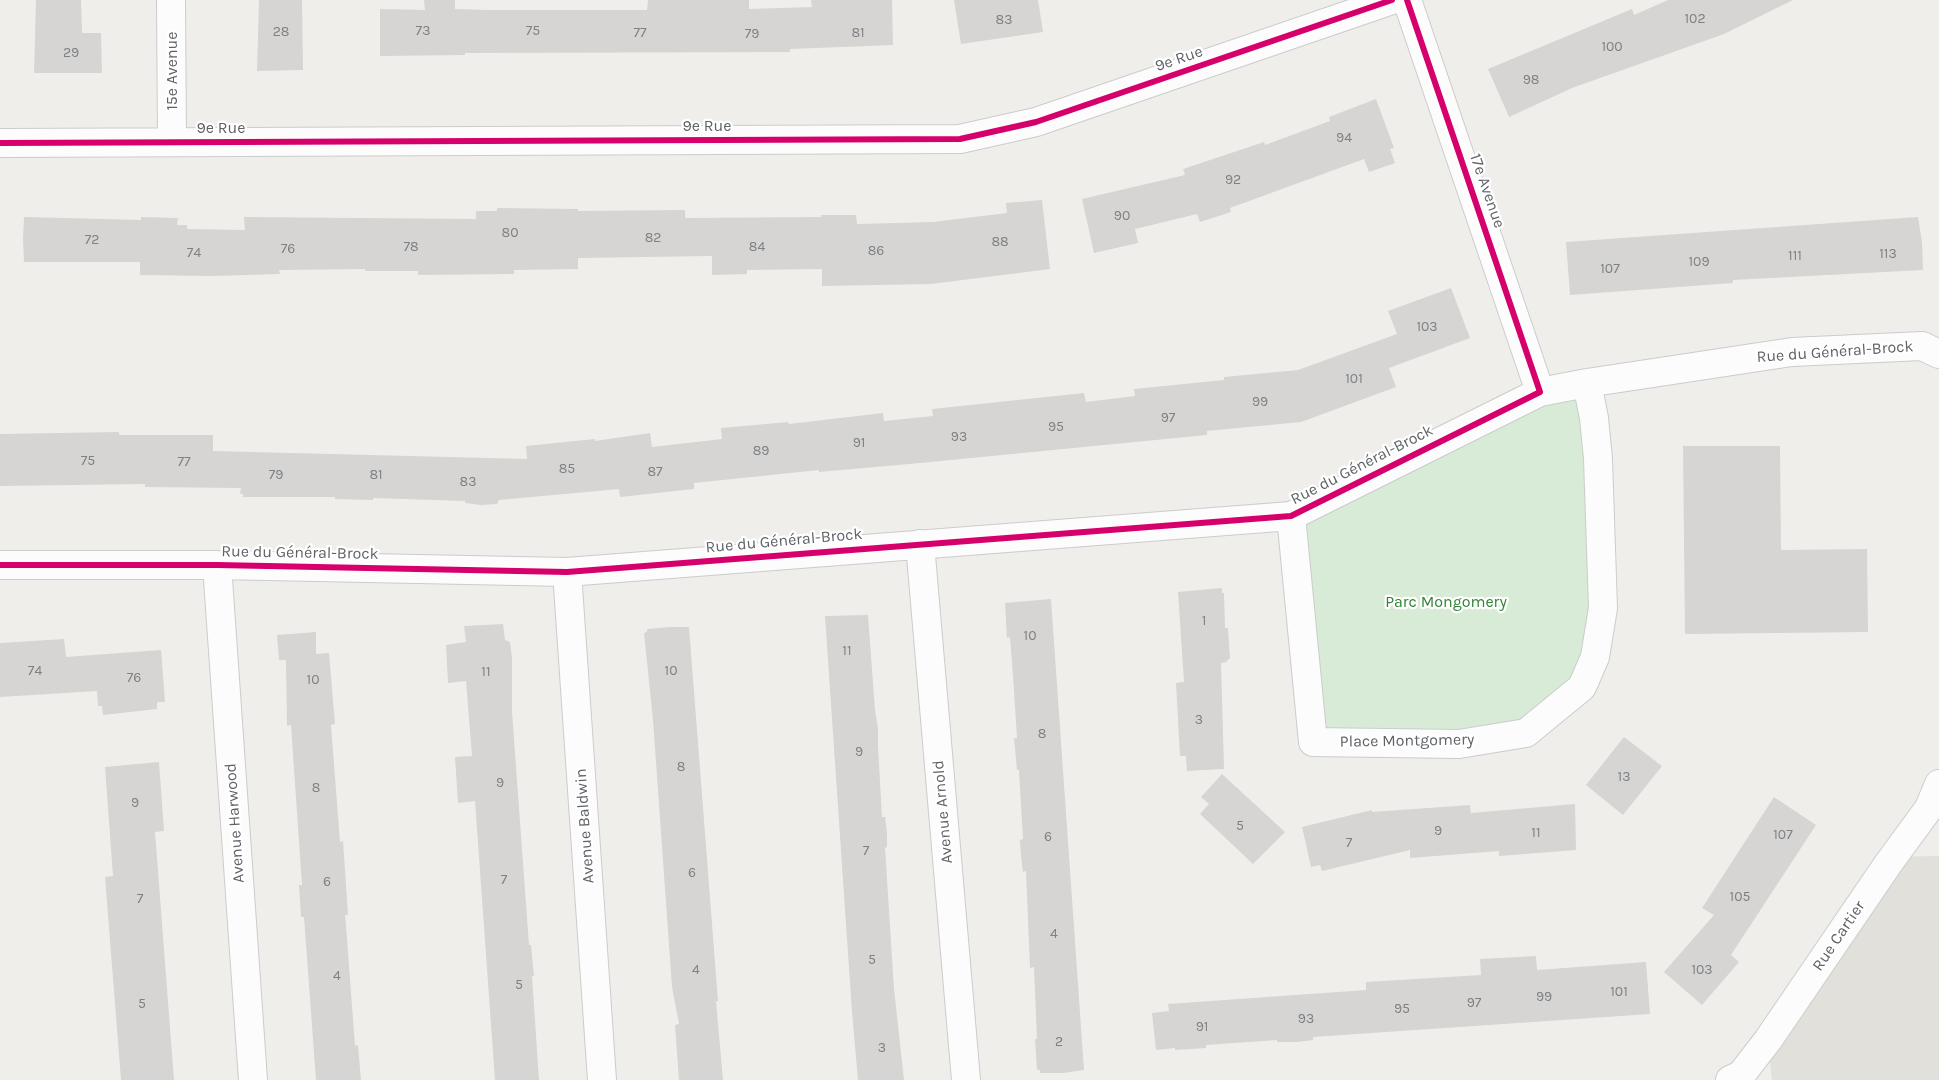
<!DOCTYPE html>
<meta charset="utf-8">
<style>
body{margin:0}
canvas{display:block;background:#efeeea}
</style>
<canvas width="1939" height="1080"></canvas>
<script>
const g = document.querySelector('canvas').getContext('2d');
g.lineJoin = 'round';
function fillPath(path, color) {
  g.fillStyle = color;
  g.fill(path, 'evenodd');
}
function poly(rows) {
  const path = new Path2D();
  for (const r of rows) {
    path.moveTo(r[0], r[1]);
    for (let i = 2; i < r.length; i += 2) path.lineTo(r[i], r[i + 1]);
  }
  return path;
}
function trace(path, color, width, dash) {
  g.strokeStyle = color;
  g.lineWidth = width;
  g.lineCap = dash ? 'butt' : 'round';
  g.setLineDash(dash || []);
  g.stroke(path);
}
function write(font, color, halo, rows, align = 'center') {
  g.font = font + ' Karla,sans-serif';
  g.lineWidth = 4.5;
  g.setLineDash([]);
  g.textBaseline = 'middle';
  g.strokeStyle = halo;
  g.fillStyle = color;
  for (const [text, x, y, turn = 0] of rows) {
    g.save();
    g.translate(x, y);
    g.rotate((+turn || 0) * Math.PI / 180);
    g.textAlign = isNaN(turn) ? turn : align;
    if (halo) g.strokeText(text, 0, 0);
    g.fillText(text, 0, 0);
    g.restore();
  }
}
fillPath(poly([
 [1939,856,1939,1080,1772,1080,1768,1040,1886,857]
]), '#e2e0da');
fillPath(poly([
 [1587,383,1599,606,1582,664,1539,726,1324,744,1291,516]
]), '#d8ebd6');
fillPath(poly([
 [36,0,81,0,82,33,101,33,102,73,34,73],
 [259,0,302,0,303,70,257,71],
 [424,0,455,0,455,9,488,10,647,10,648,0,749,0,749,9,812,7,811,0,892,0,893,45,790,49,790,52,465,53,465,55,380,56,380,9,425,10],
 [954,0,1038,0,1043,32,961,44],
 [1668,0,1793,0,1724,34,1572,88,1509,117,1488,69,1632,9,1634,15],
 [1376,99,1394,148,1390,149,1395,163,1369,172,1364,159,1230,208,1231,212,1200,222,1197,214,1135,229,1138,243,1094,253,1082,199,1185,175,1183,169,1264,142,1265,145,1330,121,1329,117],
 [1042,200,1050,269,931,284,822,286,822,269,747,270,747,274,712,275,712,256,578,258,578,269,514,270,514,274,418,275,418,271,365,271,365,269,279,270,280,274,211,276,140,275,140,262,24,262,23,239,24,217,141,220,141,217,178,218,177,225,187,225,187,229,245,230,244,217,476,219,476,211,497,211,497,208,578,209,578,211,685,210,685,218,821,217,821,215,856,215,857,224,933,222,1007,213,1006,203],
 [1918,217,1922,242,1923,270,1733,280,1733,283,1570,295,1566,242],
 [1451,288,1470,338,1389,368,1396,387,1301,422,1207,431,1207,435,920,463,819,472,819,470,694,483,694,489,620,497,619,489,499,500,497,504,481,505,465,503,465,501,373,498,373,500,335,499,335,497,243,497,243,494,240,494,241,488,145,487,145,484,0,486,0,434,119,432,119,435,213,435,213,451,527,459,526,446,595,439,595,441,650,433,652,447,722,439,721,428,788,422,789,424,883,413,884,421,933,416,932,409,1084,393,1086,402,1135,396,1134,389,1224,380,1224,377,1298,370,1397,334,1388,311],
 [1683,446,1780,446,1781,550,1867,549,1868,632,1685,634],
 [1222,588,1222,593,1224,593,1225,628,1228,628,1230,659,1227,660,1227,662,1221,663,1224,769,1187,771,1186,756,1180,756,1176,683,1184,682,1178,592],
 [1051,599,1084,1070,1063,1073,1040,1073,1040,1070,1037,1070,1035,1039,1037,1039,1034,967,1030,968,1026,871,1023,872,1021,856,1020,840,1023,839,1019,770,1017,770,1014,738,1017,738,1013,676,1010,637,1007,638,1005,603],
 [868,615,875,710,878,729,878,746,882,817,885,817,887,833,887,847,885,848,894,989,904,1080,858,1080,852,1012,825,616],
 [503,624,505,640,510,642,512,658,512,712,529,945,531,945,534,976,532,976,539,1080,495,1080,475,801,458,803,455,757,472,756,466,681,448,683,446,645,466,642,464,626],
 [669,627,689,627,718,1001,716,1001,723,1080,679,1080,675,1025,679,1024,672,987,653,720,644,633,647,632,647,629],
 [316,632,316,654,329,653,335,724,331,725,340,842,343,841,348,915,345,915,346,926,355,1046,358,1045,361,1080,316,1080,304,917,301,917,299,885,302,885,291,725,287,726,286,660,279,660,277,635],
 [64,639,66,657,161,650,165,702,157,702,157,709,103,715,102,706,98,706,97,691,0,697,0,643],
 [1624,737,1662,766,1623,815,1586,785],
 [159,762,164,831,155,832,174,1080,121,1080,105,877,113,876,105,767],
 [1222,774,1285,832,1253,864,1200,814,1209,804,1201,797],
 [1774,797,1816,825,1731,955,1739,962,1702,1005,1664,972,1714,915,1702,908],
 [1575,804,1576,850,1499,856,1499,851,1410,858,1410,850,1322,871,1320,865,1311,867,1302,827,1372,810,1372,812,1470,805,1471,813],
 [1536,956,1537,970,1646,962,1650,1014,1313,1037,1313,1040,1297,1042,1277,1042,1277,1040,1206,1045,1206,1048,1175,1050,1175,1048,1156,1050,1152,1013,1169,1011,1168,1004,1366,990,1366,982,1481,975,1480,959]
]), '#d6d5d3');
const street = poly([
 [171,0,172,141],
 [1407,0,1540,392],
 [0,143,960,139,1036,122,1392,0],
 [1291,516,1313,742,1459,744,1526,733,1582,687,1595,657,1603,608,1598,459,1594,418,1587,383],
 [920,544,966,1080],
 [0,565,217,565,567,572,1291,516,1540,392,1587,383,1792,352,1922,346,1939,354],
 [217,565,253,1080],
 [567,572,602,1080],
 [1730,1080,1741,1075,1768,1040,1888,864,1929,808,1939,784]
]);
trace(street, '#cbcccc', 30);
trace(street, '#fdfcfc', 28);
trace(poly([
 [0,143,960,139,1036,122,1392,0],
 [0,565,217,565,567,572,1291,516,1540,392,1407,0]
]), '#d6006c', 6);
write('14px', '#7e8184', null, [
 ["102",1695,19],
 ["83",1004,20],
 ["73",423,31],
 ["75",533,31],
 ["28",281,32],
 ["77",640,33],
 ["81",858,33],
 ["79",752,34],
 ["100",1612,47],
 ["29",71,53],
 ["98",1531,80],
 ["94",1344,138],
 ["92",1233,180],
 ["90",1122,216],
 ["80",510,233],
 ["82",653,238],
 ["72",92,240],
 ["88",1000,242],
 ["78",411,247],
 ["84",757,247],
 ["76",288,249],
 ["86",876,251],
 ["74",194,253],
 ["113",1888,254],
 ["111",1795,256],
 ["109",1699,262],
 ["107",1610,269],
 ["103",1427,327],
 ["101",1354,379],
 ["99",1260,402],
 ["97",1168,418],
 ["95",1056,427],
 ["93",959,437],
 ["91",859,443],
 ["89",761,451],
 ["75",88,461],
 ["77",184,462],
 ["85",567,469],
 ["87",655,472],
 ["79",276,475],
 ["81",376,475],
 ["83",468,482],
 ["1",1204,621],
 ["10",1030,636],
 ["11",847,651],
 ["74",35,671],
 ["10",671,671],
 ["11",486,672],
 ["76",134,678],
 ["10",313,680],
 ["3",1199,720],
 ["8",1042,734],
 ["9",859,752],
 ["8",681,767],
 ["13",1624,777],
 ["9",500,783],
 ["8",316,788],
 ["9",135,803],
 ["5",1240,826],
 ["9",1438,831],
 ["11",1536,833],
 ["107",1783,835],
 ["6",1048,837],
 ["7",1349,843],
 ["7",866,851],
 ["6",692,873],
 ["7",504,880],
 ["6",327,882],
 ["105",1740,897],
 ["7",140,899],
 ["4",1054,934],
 ["5",872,960],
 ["4",696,970],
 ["103",1702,970],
 ["4",337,976],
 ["5",519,985],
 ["101",1619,992],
 ["99",1544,997],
 ["97",1474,1003],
 ["5",142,1004],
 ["95",1402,1009],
 ["93",1306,1019],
 ["91",1202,1027],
 ["2",1059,1042],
 ["3",882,1048]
]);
write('16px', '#5f6368', '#fff', [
 ["9e Rue",1179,59,-19],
 ["15e Avenue",172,71,-90],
 ["9e Rue",707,126],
 ["9e Rue",221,128],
 ["17e Avenue",1487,191,71],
 ["Rue du Général-Brock",1835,352,-4],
 ["Rue du Général-Brock",1362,465,-27],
 ["Rue du Général-Brock",784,541,-5],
 ["Rue du Général-Brock",300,553,1],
 ["Place Montgomery",1407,741,-1],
 ["Avenue Arnold",943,812,-95],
 ["Avenue Harwood",235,823,-94],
 ["Avenue Baldwin",585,826,-94],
 ["Rue Cartier",1839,936,-56]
]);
write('16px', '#348238', '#fff', [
 ["Parc Mongomery",1446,602]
]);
</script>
